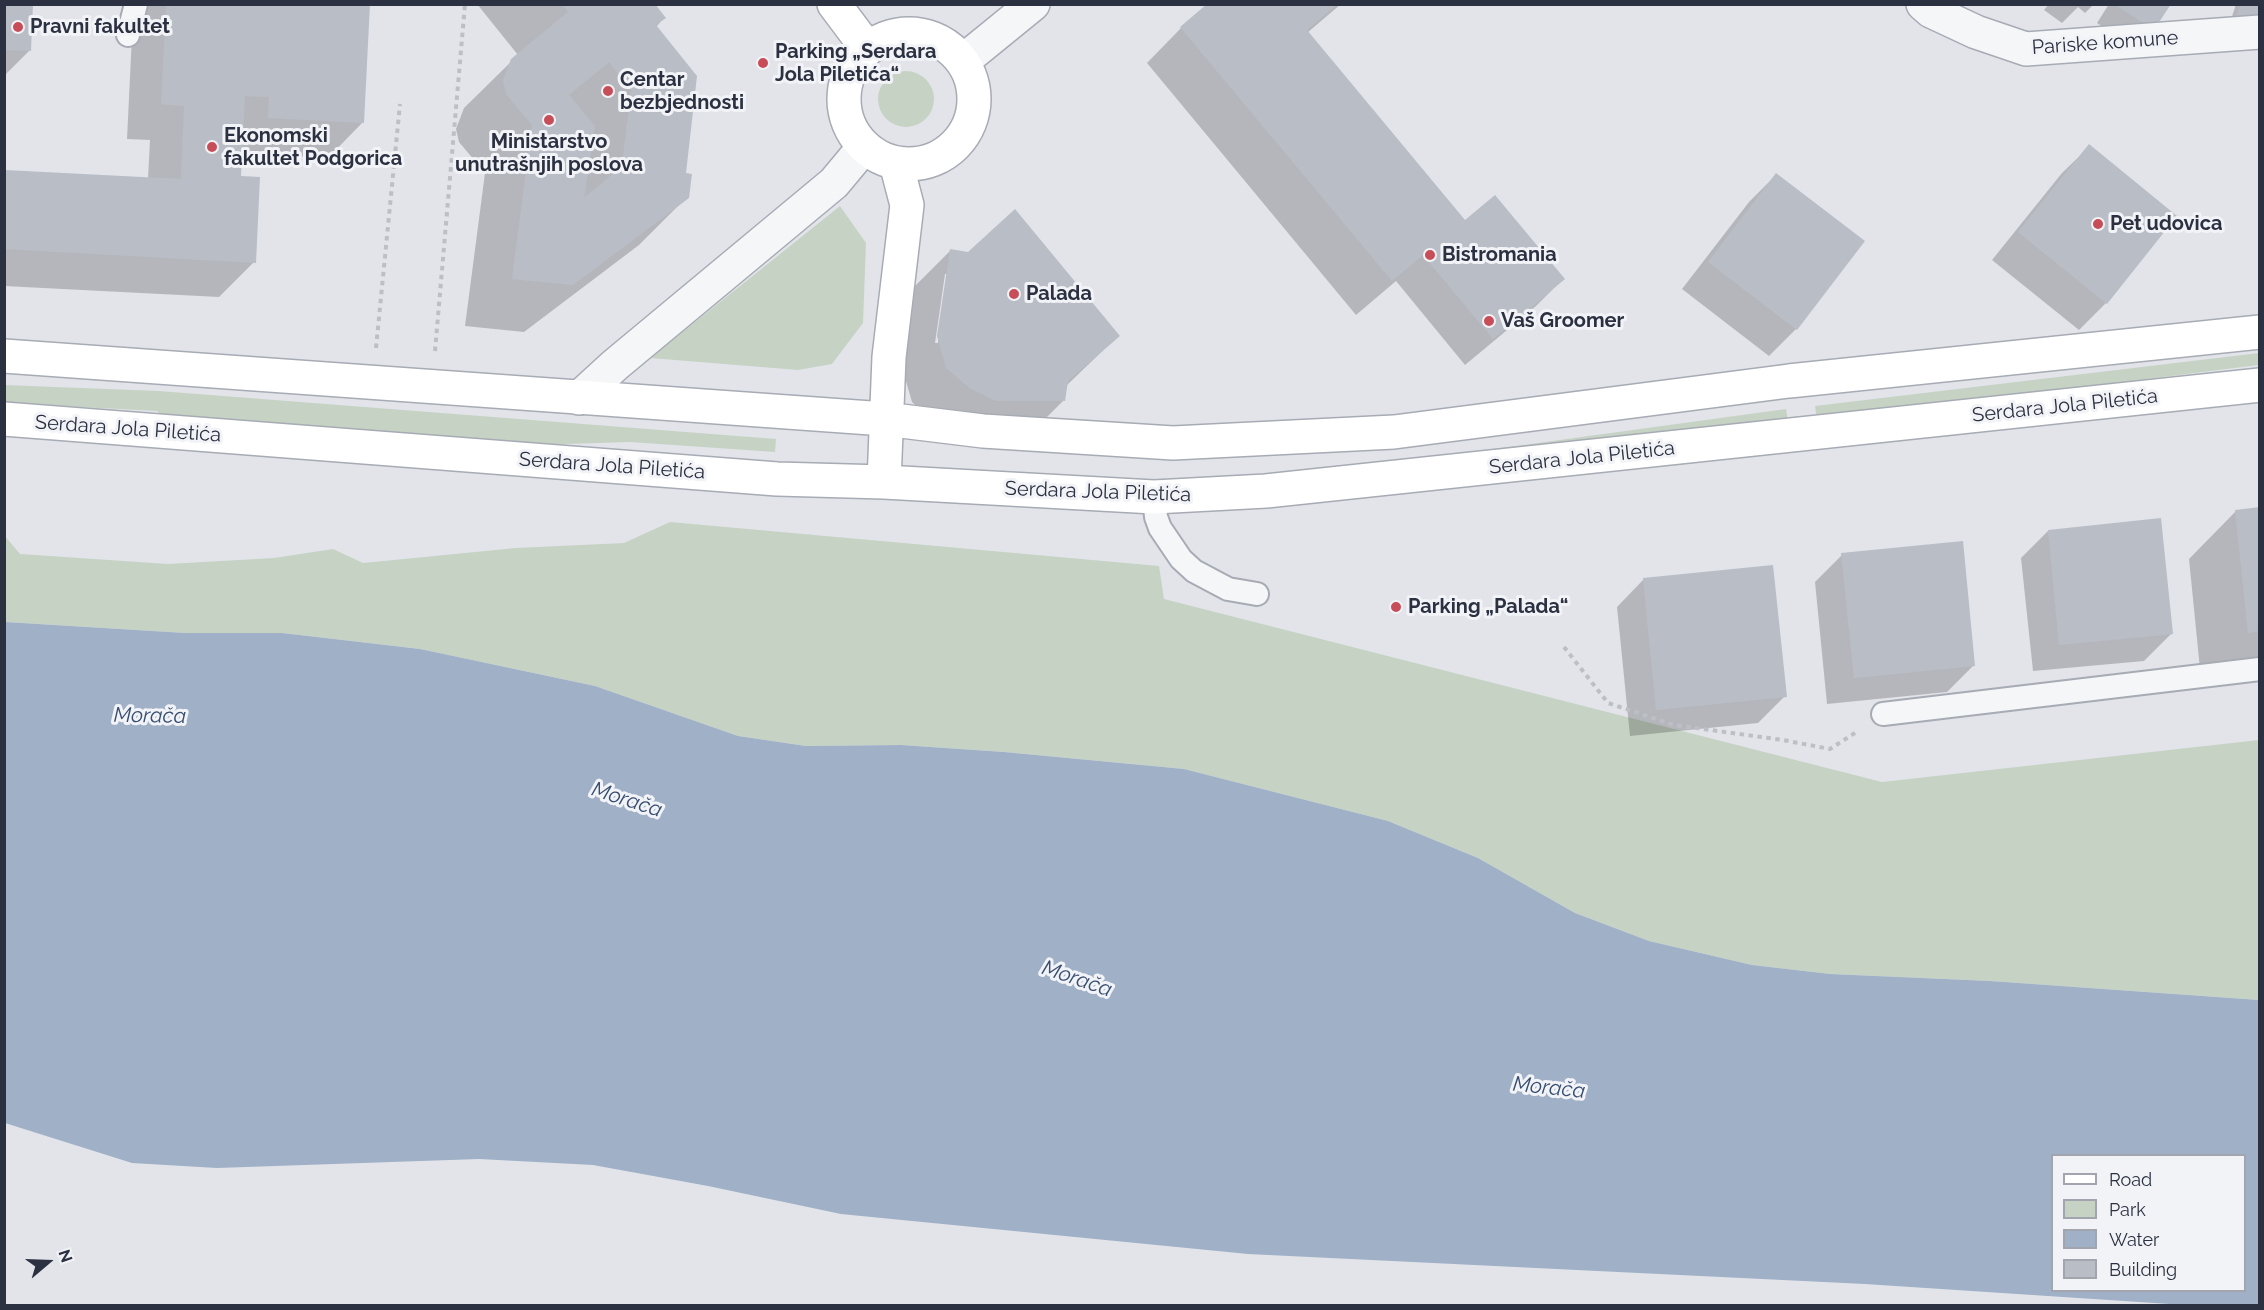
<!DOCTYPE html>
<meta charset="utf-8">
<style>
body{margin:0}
#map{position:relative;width:2264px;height:1310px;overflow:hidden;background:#e2e4ea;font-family:Raleway,sans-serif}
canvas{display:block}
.frame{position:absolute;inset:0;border:6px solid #2b3141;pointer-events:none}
.legend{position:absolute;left:2051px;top:1154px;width:195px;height:138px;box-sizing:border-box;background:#f2f3f7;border:2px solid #a2a5ae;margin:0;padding:8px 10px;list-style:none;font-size:18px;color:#2b3141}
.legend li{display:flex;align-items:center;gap:12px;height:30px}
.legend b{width:30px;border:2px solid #a2a5ae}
.north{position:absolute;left:18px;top:1232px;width:60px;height:60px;-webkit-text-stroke:4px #f2f3f7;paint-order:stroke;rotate:71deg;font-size:16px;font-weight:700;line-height:24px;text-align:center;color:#2b3141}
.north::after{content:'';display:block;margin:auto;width:21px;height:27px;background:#2b3141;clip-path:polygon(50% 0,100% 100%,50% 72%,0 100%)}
</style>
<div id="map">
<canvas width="2264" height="1310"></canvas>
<div class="frame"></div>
<ul class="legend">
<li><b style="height:8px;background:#fff"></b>Road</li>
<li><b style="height:16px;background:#c6d3c4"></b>Park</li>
<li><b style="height:16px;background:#9fb0c7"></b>Water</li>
<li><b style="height:16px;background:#b9bdc6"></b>Building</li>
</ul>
<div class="north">N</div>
</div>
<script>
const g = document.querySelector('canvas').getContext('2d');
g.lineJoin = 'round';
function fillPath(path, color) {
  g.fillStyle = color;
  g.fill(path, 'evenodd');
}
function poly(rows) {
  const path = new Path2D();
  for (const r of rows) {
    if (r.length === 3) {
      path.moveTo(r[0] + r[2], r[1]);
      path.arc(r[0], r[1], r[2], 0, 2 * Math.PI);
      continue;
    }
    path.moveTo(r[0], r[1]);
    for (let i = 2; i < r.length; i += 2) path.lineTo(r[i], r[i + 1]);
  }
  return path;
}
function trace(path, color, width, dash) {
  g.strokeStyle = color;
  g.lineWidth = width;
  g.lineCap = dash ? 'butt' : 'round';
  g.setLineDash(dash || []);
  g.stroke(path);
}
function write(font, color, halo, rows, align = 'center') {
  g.font = font + ' Raleway,sans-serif';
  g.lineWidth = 6;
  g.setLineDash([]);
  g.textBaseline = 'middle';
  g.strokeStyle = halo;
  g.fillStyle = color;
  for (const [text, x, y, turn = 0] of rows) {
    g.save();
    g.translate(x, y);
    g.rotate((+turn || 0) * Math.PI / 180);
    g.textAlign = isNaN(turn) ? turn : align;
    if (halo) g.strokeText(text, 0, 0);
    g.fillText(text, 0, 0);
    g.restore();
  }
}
fillPath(poly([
 [906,99,28],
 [840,206,866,243,863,323,832,364,798,370,650,358],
 [2259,353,2259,365,1817,420,1815,406],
 [4,385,159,391,776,439,775,452,630,442,503,446,169,423,157,411,5,403],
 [1786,409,1788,421,1275,490,1065,484,1275,479],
 [670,522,1159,566,1164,599,1882,782,2259,740,2259,1000,1990,981,1830,974,1752,965,1649,941,1575,913,1478,858,1388,821,1184,769,1004,752,901,745,806,746,738,736,595,686,420,649,282,633,185,633,5,622,4,535,20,554,168,564,274,558,333,549,363,563,516,548,624,543]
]), '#c6d3c4');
fillPath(poly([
 [5,622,185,633,282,633,420,649,595,686,738,736,806,746,901,745,1004,752,1184,769,1388,821,1478,858,1575,913,1649,941,1752,965,1830,974,1990,981,2259,1000,2259,1305,2185,1305,1865,1284,1248,1254,841,1214,708,1186,593,1165,479,1159,217,1168,132,1163,5,1123],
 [2052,1156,2244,1156,2244,1290,2052,1290]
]), '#9fb0c7');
fillPath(poly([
 [4,4,29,51,4,76],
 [144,4,369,4,362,123,328,158,240,153,239,177,254,262,219,297,4,286,4,171,148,179,150,140,127,139,133,15],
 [477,4,653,4,664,18,656,27,687,197,639,245,524,332,465,326,485,173,459,142,456,129,464,108,518,55],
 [1210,4,1341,4,1307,33,1463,219,1563,279,1536,306,1465,365,1396,281,1356,315,1147,63,1181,28],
 [2049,4,2094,4,2085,13,2078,7,2062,23,2044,10],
 [2109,4,2169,4,2135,47,2097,23],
 [2236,4,2260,4,2229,26],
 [2089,147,2106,303,2079,330,1992,260,2062,173],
 [1776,175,1796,329,1769,356,1682,289,1749,202],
 [950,251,1118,336,1066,386,1064,400,1029,435,936,424,912,402,903,371,915,286],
 [945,274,948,274,938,343,935,343],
 [2260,509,2260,673,2201,679,2189,559,2236,511],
 [2048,531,2171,634,2144,661,2033,671,2021,558],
 [1842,555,1974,665,1947,692,1827,704,1815,582],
 [1644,579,1785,696,1758,723,1630,736,1617,607]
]), '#0003');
fillPath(poly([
 [4,4,33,4,31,51,4,50],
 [166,4,370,4,364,123,268,118,269,97,245,96,241,176,260,177,256,263,5,249,5,170,181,179,184,106,161,104],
 [562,4,655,4,666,18,656,25,697,76,686,173,692,174,689,198,573,285,512,279,532,125,506,94,503,80,511,59,568,12],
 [609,62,631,90,622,166,584,198,595,126,569,95],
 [1207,4,1338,4,1307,30,1465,220,1495,195,1565,279,1493,339,1423,255,1392,281,1180,27],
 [2114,4,2171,4,2154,30],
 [2241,4,2260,4,2260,25,2236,17],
 [2089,144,2177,216,2107,304,2018,232],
 [1776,173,1865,241,1797,330,1708,262],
 [1015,209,1120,336,1068,381,1065,401,996,401,971,389,946,368,937,336,950,249,968,252],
 [2260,507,2260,631,2248,633,2235,510],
 [2161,518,2173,634,2059,645,2048,530],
 [1963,541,1975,666,1854,678,1841,553],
 [1773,565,1787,697,1656,710,1643,578]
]), '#b9bdc6');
const lane = poly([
 [128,35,136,4],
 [1154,497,1156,517,1160,528,1181,559,1194,571,1228,589,1257,594],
 [1883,714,2260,669]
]);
const street = poly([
 [1923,4,1931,11,1976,32,2026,49,2260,32],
 [963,61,1033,4],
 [579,398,615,365,834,183,864,147]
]);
const secondary = poly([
 [834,4,867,48],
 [909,99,65],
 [4,356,885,419,983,431,1173,443,1394,432,1789,381,2260,332],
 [4,419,777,479,884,482,1154,497,1266,491,2260,385],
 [884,482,889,357,907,205,896,163]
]);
trace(lane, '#a7abb4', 26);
trace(street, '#a7abb4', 36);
trace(secondary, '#a7abb4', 36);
trace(poly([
 [376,348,400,104],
 [435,351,465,4],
 [1564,647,1608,703,1674,725,1783,740,1830,749,1858,731]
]), '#bcbfc5', 4, [4.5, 4.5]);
trace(lane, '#f4f6f8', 22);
trace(street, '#f4f6f8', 33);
trace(secondary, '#fff', 33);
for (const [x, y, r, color] of [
 [18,27,6,"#c74e59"],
 [763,63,6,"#c74e59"],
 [608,91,6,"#c74e59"],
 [549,120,6,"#c74e59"],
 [212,147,6,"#c74e59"],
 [2098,224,6,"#c74e59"],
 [1430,255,6,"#c74e59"],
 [1014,294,6,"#c74e59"],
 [1489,321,6,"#c74e59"],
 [1396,607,6,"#c74e59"]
]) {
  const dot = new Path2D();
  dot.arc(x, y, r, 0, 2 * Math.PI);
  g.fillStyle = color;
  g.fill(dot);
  trace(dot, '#f2f3f7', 2);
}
write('bold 20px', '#2b3141', '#f2f3f7', [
 ["Pravni fakultet",30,27],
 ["Parking „Serdara",775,52],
 ["Jola Piletića“",775,75],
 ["Centar",620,80],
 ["bezbjednosti",620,103],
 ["Ekonomski",224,136],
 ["fakultet Podgorica",224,159],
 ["Ministarstvo",549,142,"center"],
 ["unutrašnjih poslova",549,165,"center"],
 ["Pet udovica",2110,224],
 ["Bistromania",1442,255],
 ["Palada",1026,294],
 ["Vaš Groomer",1501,321],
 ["Parking „Palada“",1408,607]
], 'left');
write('20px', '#2b3141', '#f2f3f7', [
 ["Pariske komune",2105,43,-4],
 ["Serdara Jola Piletića",2065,406,-6],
 ["Serdara Jola Piletića",128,429,4],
 ["Serdara Jola Piletića",1582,458,-6],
 ["Serdara Jola Piletića",612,466,4],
 ["Serdara Jola Piletića",1098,492,2]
]);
write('italic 21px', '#374e72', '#f2f3f7', [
 ["Morača",150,716,1],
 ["Morača",627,800,18],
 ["Morača",1077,979,19],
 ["Morača",1549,1088,6]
]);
</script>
